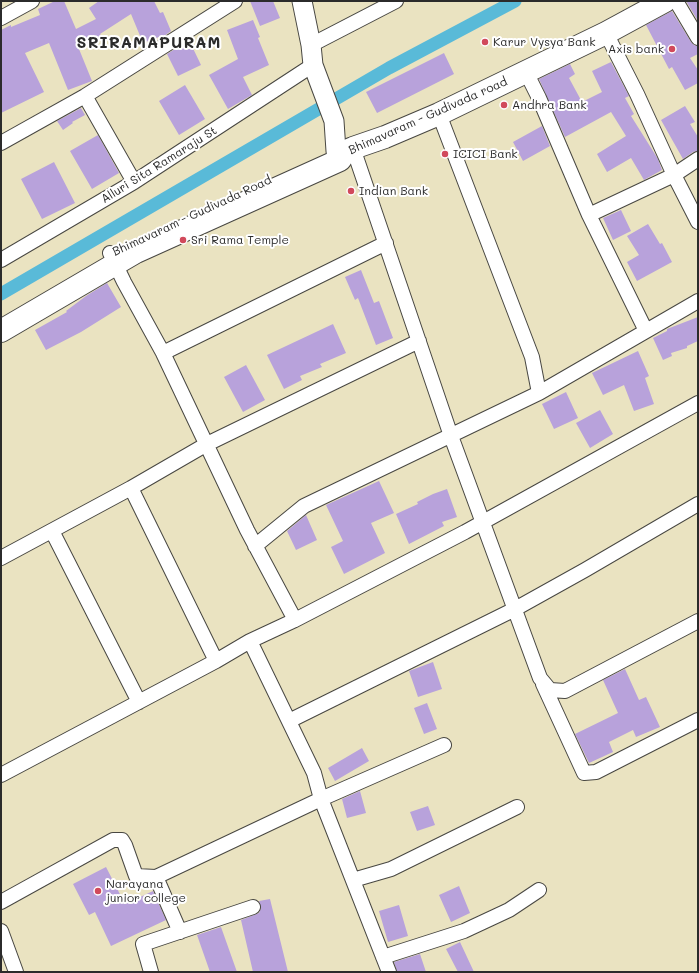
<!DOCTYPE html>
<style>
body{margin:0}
#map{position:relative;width:699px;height:973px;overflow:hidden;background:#eae3c1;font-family:Mali,sans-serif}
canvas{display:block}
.frame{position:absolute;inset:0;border:2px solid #2b2b2b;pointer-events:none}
</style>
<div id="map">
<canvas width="699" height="973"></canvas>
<div class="frame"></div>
</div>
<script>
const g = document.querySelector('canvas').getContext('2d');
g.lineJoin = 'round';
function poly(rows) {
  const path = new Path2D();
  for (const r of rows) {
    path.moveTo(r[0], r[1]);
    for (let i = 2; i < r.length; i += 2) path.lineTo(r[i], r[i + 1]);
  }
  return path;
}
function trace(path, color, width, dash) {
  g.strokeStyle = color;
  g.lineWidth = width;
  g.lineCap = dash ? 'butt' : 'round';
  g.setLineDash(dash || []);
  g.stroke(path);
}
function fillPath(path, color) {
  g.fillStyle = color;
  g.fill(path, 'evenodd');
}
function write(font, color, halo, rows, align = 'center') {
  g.font = font + ' Mali,sans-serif';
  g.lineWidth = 4;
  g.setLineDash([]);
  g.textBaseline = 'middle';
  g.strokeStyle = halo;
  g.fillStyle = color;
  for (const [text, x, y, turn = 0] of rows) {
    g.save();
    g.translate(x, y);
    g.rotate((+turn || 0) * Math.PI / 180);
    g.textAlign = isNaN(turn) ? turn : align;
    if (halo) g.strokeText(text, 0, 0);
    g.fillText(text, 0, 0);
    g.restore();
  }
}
trace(poly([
 [1,294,389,68,515,1]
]), '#59bad8', 13);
fillPath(poly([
 [55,1,64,1,76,29,96,19,89,8,99,1,154,1,160,13,163,12,171,31,160,39,159,37,143,43,131,14,100,34,102,37,79,49,92,81,68,90,49,43,25,53,44,92,1,113,1,30,11,25,11,27,40,15,38,9],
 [250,1,273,1,280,18,260,26],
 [686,1,698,1,698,21],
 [672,11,691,42,694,45,698,46,698,54,690,58,698,70,698,83,685,90,672,67,669,69,646,25],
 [253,20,260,37,258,38,269,65,243,77,252,95,228,109,209,75,238,59,227,30],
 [189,40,201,65,178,76,167,54],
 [444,53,454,74,377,113,366,92],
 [611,62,629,96,625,98,634,114,631,116,658,159,662,170,644,180,631,158,607,172,597,154,626,136,611,112,565,137,539,79,570,64,575,74,569,78,582,102,602,92,592,71],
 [185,85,205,119,179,135,159,101],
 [685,106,695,122,690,124,698,137,698,151,693,152,683,159,661,120],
 [81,108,85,115,72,122,73,123,63,130,57,121],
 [542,126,550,146,523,161,513,142],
 [98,135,119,173,92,189,70,151],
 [54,162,75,203,42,219,21,179],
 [621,210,631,231,613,240,603,218],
 [648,224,660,244,662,243,672,262,637,281,627,262,639,255,627,236],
 [361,270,374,303,379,301,393,338,376,345,358,298,355,300,345,277],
 [107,283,121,307,81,332,46,350,35,330,67,312,66,311,86,296],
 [698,317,698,341,687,346,687,348,671,353,672,356,663,360,653,338,667,331,667,329],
 [333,324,346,353,320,364,322,367,300,376,302,380,284,389,267,355],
 [638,351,649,376,645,378,654,404,634,411,624,385,603,395,592,373],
 [246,365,265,400,243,412,224,377],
 [566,392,578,418,554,429,542,404],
 [600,410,613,434,590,448,576,423],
 [379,481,394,513,371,523,385,553,344,574,331,547,343,541,326,505],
 [447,489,457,517,442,522,444,526,409,544,396,514,418,504,417,502,433,494],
 [306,515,317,540,296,550,287,531],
 [433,662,442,689,418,697,409,671],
 [625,669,639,700,646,697,660,727,636,737,633,730,609,742,613,752,589,763,575,734,618,713,603,680],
 [427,703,437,729,424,734,414,708],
 [362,748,369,761,335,781,328,768],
 [360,791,366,813,347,818,342,799],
 [428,806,435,825,417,831,410,812],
 [106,867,125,904,153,891,166,920,111,946,95,912,89,915,73,884],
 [459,886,470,913,451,922,439,895],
 [270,899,288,972,253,972,241,920,259,913,261,908,259,901],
 [399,905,408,936,388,942,379,911],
 [221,927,237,972,210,972,197,935],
 [460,942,474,972,458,972,446,949],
 [420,954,426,972,397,972,394,962]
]), '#b8a2db');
const street = poly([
 [676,1,698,38],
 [1,18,32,1],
 [606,33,637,94,674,175,698,222],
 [311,45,396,1],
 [526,72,539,98,589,215,646,331],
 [85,96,134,182],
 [439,114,532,357,539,393,698,301],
 [1,143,85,96,235,1],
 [353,148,451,436,540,678,550,690,565,691,698,621],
 [589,215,674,175,698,159],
 [110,253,124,282,163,353,247,530,295,620],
 [1,260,134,182,313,65],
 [163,353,386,243],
 [131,488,216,661],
 [52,531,139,702],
 [255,546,304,506,539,393],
 [1,558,131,488,207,444,419,341],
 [250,641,314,773,321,799,389,972],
 [543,684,584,773,596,772,698,720],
 [289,721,515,609,585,570,698,504],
 [1,775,216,661,250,641,295,620,465,532,698,403],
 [156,877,180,932],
 [353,880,391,869,517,807],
 [1,902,113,840,122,840,125,845,136,876,156,877,321,799,444,745],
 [1,931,16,972],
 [383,957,464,931,509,910,539,890],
 [151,972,143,944,253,907]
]);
const secondary = poly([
 [302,1,311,45,313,65,334,121,336,151,340,160]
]);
const primary = poly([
 [1,331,136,252,340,160,346,151,353,148,385,137,439,114,606,33,665,1]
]);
trace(street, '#484742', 16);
trace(secondary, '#484742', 21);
trace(primary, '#484742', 24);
trace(street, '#fff', 14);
trace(secondary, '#fff', 19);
trace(primary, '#fff', 22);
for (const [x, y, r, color] of [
 [485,42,4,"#d1495b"],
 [672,49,4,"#d1495b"],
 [504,105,4,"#d1495b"],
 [445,154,4,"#d1495b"],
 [351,191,4,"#d1495b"],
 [183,240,4,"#d1495b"],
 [98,891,4,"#d1495b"]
]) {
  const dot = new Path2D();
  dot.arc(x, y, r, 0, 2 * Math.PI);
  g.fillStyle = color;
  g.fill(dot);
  trace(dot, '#fff', 1.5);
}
write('12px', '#2b2b2b', '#fff', [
 ["Karur Vysya Bank",493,42],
 ["Axis bank",664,49,"right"],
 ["Andhra Bank",512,105],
 ["ICICI Bank",453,154],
 ["Indian Bank",359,191],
 ["Sri Rama Temple",191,240],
 ["Narayana",106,884],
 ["junior college",106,898]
], 'left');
write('12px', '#2b2b2b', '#fff', [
 ["Bhimavaram - Gudivada road",428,116,-24],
 ["Alluri Sita Ramaraju St",159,165,-32],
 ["Bhimavaram - Gudivada Road",192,216,-25]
]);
g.letterSpacing = '1px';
write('bold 16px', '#2b2b2b', '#fff', [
 ["SRIRAMAPURAM",149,43]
]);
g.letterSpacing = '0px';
</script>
